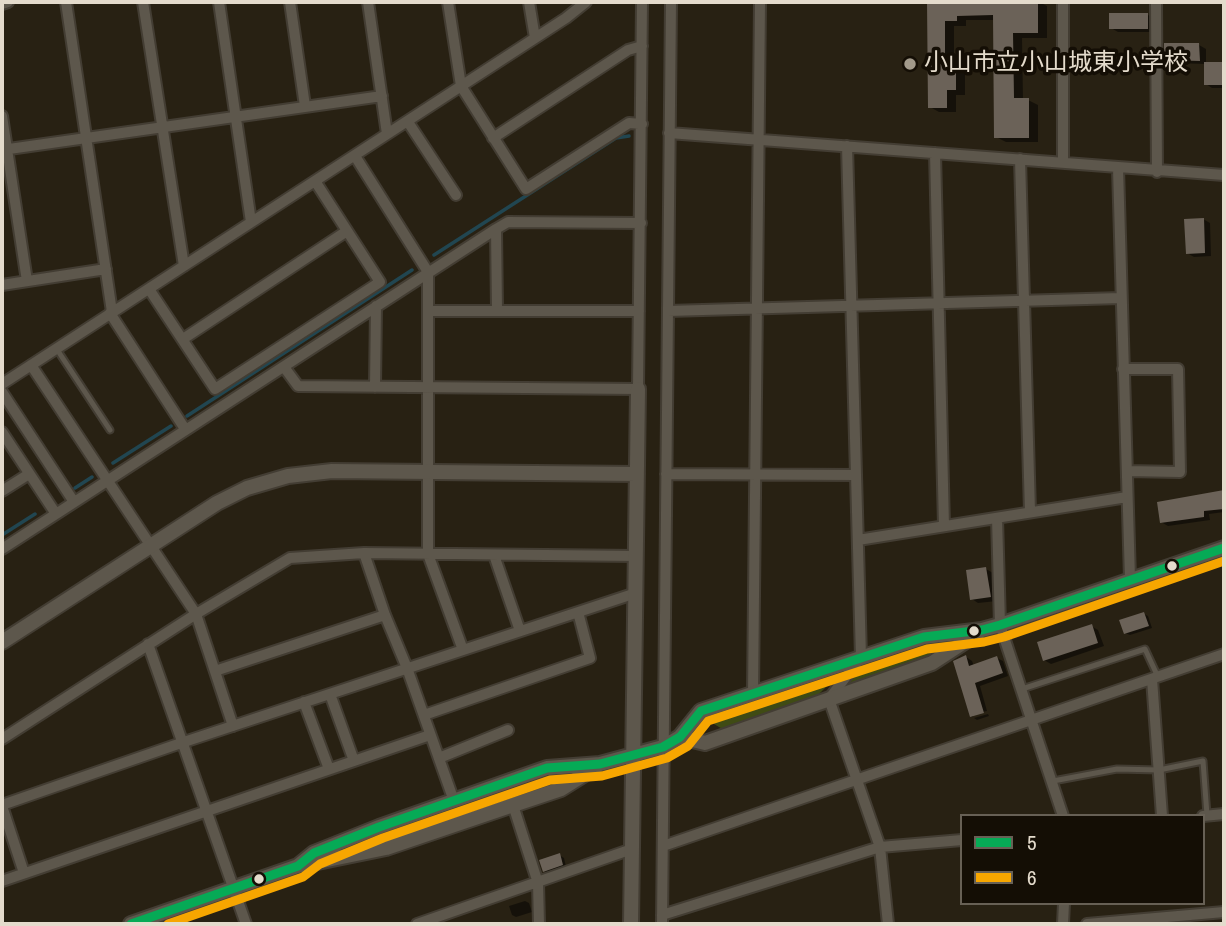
<!DOCTYPE html>
<meta charset="utf-8">
<style>
body{margin:0}
#map{position:relative;width:1226px;height:926px;overflow:hidden;background:#282113;font-family:"Archivo Narrow",sans-serif}
canvas{display:block}
.frame{position:absolute;inset:0;border:4px solid #e4dbcc;pointer-events:none}
.legend{position:absolute;left:960px;top:814px;width:245px;height:91px;box-sizing:border-box;background:#140e05;border:2px solid #676055;margin:0;padding:9px 12px;list-style:none;font-size:21px;color:#e4dbcc}
.legend li{display:flex;align-items:center;gap:14px;height:35px}
.legend b{width:35px;border:2px solid #676055}
</style>
<div id="map">
<canvas width="1226" height="926"></canvas>
<div class="frame"></div>
<ul class="legend">
<li><b style="height:9px;background:#06aa56"></b>5</li>
<li><b style="height:9px;background:#f7a600"></b>6</li>
</ul>
</div>
<script>
const g = document.querySelector('canvas').getContext('2d');
g.lineJoin = 'round';
function fillPath(path, color) {
  g.fillStyle = color;
  g.fill(path, 'evenodd');
}
function poly(rows) {
  const path = new Path2D();
  for (const r of rows) {
    path.moveTo(r[0], r[1]);
    for (let i = 2; i < r.length; i += 2) path.lineTo(r[i], r[i + 1]);
  }
  return path;
}
function trace(path, color, width, dash) {
  g.strokeStyle = color;
  g.lineWidth = width;
  g.lineCap = dash ? 'butt' : 'round';
  g.setLineDash(dash || []);
  g.stroke(path);
}
function write(font, color, halo, rows, align = 'center') {
  g.font = font + ' "Archivo Narrow","Noto Sans JP",sans-serif';
  g.lineWidth = 7;
  g.setLineDash([]);
  g.textBaseline = 'middle';
  g.strokeStyle = halo;
  g.fillStyle = color;
  for (const [text, x, y, turn = 0] of rows) {
    g.save();
    g.translate(x, y);
    g.rotate((+turn || 0) * Math.PI / 180);
    g.textAlign = isNaN(turn) ? turn : align;
    if (halo) g.strokeText(text, 0, 0);
    g.fillText(text, 0, 0);
    g.restore();
  }
}
fillPath(poly([
 [930,642,947,644,933,655,841,689,863,663],
 [838,671,837,676,817,696,724,730,714,724,716,716,746,702],
 [494,789,500,792,501,803,343,855,341,847]
]), '#3f4b14');
fillPath(poly([
 [929,2,1039,2,1047,6,1047,38,1022,38,1023,100,1028,100,1038,105,1038,142,1006,142,996,137,995,20,966,20,966,26,954,26,954,66,965,71,965,95,956,95,956,112,939,112,930,107],
 [1148,15,1155,19,1155,32,1118,32,1111,28],
 [1199,45,1206,49,1206,63,1224,64,1224,88,1212,88,1206,84,1206,64,1173,63,1166,59],
 [1203,219,1210,223,1211,256,1194,257,1187,253],
 [1224,492,1224,512,1209,514,1210,520,1168,526,1161,522,1207,494],
 [986,569,993,573,997,601,978,603,972,599],
 [1144,614,1148,616,1152,628,1130,635,1125,633],
 [1091,626,1098,630,1104,646,1051,664,1044,660],
 [966,657,972,661,974,666,997,658,1003,661,1008,676,980,686,987,711,973,714,973,717,971,716],
 [988,714,989,716,977,720,974,718],
 [559,855,564,858,566,867,548,873,544,871],
 [525,901,529,903,532,912,516,917,512,915,509,906]
]), '#0007');
trace(poly([
 [434,255,616,138,629,136],
 [187,416,412,270],
 [113,463,171,426],
 [75,488,92,477],
 [2,535,35,514]
]), '#214651', 3.5);
fillPath(poly([
 [927,2,1038,2,1038,33,1013,33,1014,98,1029,98,1029,138,994,138,993,15,957,16,957,21,945,21,945,64,956,64,956,90,947,90,947,108,928,108],
 [1109,13,1148,13,1148,29,1109,29],
 [1164,43,1199,43,1200,61,1164,60],
 [1204,62,1224,62,1224,85,1204,85],
 [1204,218,1205,253,1186,254,1184,219],
 [1224,490,1224,509,1204,511,1204,517,1160,523,1157,502],
 [986,567,991,597,970,600,966,570],
 [1144,612,1149,626,1124,634,1119,620],
 [1092,624,1098,643,1043,661,1037,642],
 [966,655,969,666,997,656,1003,673,975,683,984,713,970,717,953,661],
 [560,853,563,865,543,872,539,860]
]), '#6b6258');
const service = poly([
 [56,348,110,430],
 [1022,689,1145,649,1158,677],
 [1053,781,1117,769,1159,770,1203,761,1207,815]
]);
const minor = poly([
 [66,2,112,312],
 [143,2,184,266],
 [219,2,251,222],
 [290,2,305,106],
 [368,2,387,134],
 [448,2,461,86,526,189,629,123,642,124],
 [529,2,535,38],
 [1156,2,1157,172],
 [2,4,8,2],
 [2,116,27,281],
 [408,122,456,195],
 [669,133,1224,175],
 [493,138,628,50,642,46],
 [847,146,861,657,829,699,880,847,888,924],
 [2,150,382,96],
 [935,153,944,526],
 [355,156,428,272,428,554,463,650],
 [1020,159,1030,512],
 [1063,163,1063,2],
 [1118,168,1130,579],
 [2,285,106,269],
 [149,289,215,389,380,282,315,181],
 [497,310,496,229,508,222,641,223],
 [428,311,639,311],
 [668,311,1121,298],
 [110,313,185,429],
 [183,339,347,231],
 [284,367,298,386,638,389,642,2],
 [1123,369,1178,369,1180,472,1127,471],
 [2,384,566,18,586,2],
 [375,387,376,306],
 [2,392,74,502],
 [2,432,56,514],
 [666,474,856,475],
 [2,491,29,474],
 [997,518,1000,625,1063,816],
 [858,540,1127,497],
 [2,549,496,229],
 [364,553,385,615,407,668,454,801],
 [494,555,520,631],
 [148,644,246,924],
 [215,671,385,615],
 [1152,679,1162,816],
 [330,694,354,761],
 [753,694,760,2],
 [304,702,329,769],
 [424,715,590,658,578,612],
 [233,726,196,614,290,558,364,553,636,556],
 [2,739,196,614,31,365],
 [439,758,508,730],
 [2,805,184,742,636,593],
 [513,805,538,883,539,924],
 [2,806,24,873],
 [1203,816,1224,814],
 [663,846,1224,654],
 [2,881,430,735],
 [662,915,880,847,962,840],
 [417,924,632,849],
 [662,924,671,2],
 [1063,924,1064,903],
 [1087,924,1224,912]
]);
const tertiary = poly([
 [2,642,217,503,247,488,288,476,332,471,637,474],
 [680,737,705,743,932,663,978,633],
 [298,866,314,853,379,827,547,768,600,764,663,747,680,737,701,711,924,637,982,630,1000,625,1224,548],
 [131,924,298,866,386,848,513,805,561,789,596,767],
 [631,924,638,389]
]);
trace(service, '#433d33', 9);
trace(minor, '#433d33', 14);
trace(tertiary, '#433d33', 18);
trace(service, '#5d574c', 5);
trace(minor, '#5d574c', 10);
trace(tertiary, '#5d574c', 14);
trace(poly([
 [131,924,298,866,314,853,379,827,547,768,600,764,663,747,680,737,701,711,924,637,982,630,1000,625,1224,548]
]), '#06aa56', 9);
trace(poly([
 [168,924,303,877,320,864,383,838,550,780,602,776,667,758,688,746,708,721,927,649,984,642,1004,637,1224,561]
]), '#f7a600', 9);
for (const [x, y, r, color] of [
 [910,64,7,"#a29a8b"],
 [1172,566,6,"#e4dbcc"],
 [974,631,6,"#e4dbcc"],
 [259,879,6,"#e4dbcc"]
]) {
  const dot = new Path2D();
  dot.arc(x, y, r, 0, 2 * Math.PI);
  g.fillStyle = color;
  g.fill(dot);
  trace(dot, '#140e05', 2.5);
}
write('24px', '#e4dbcc', '#140e05', [
 ["小山市立小山城東小学校",924,64]
], 'left');
</script>
